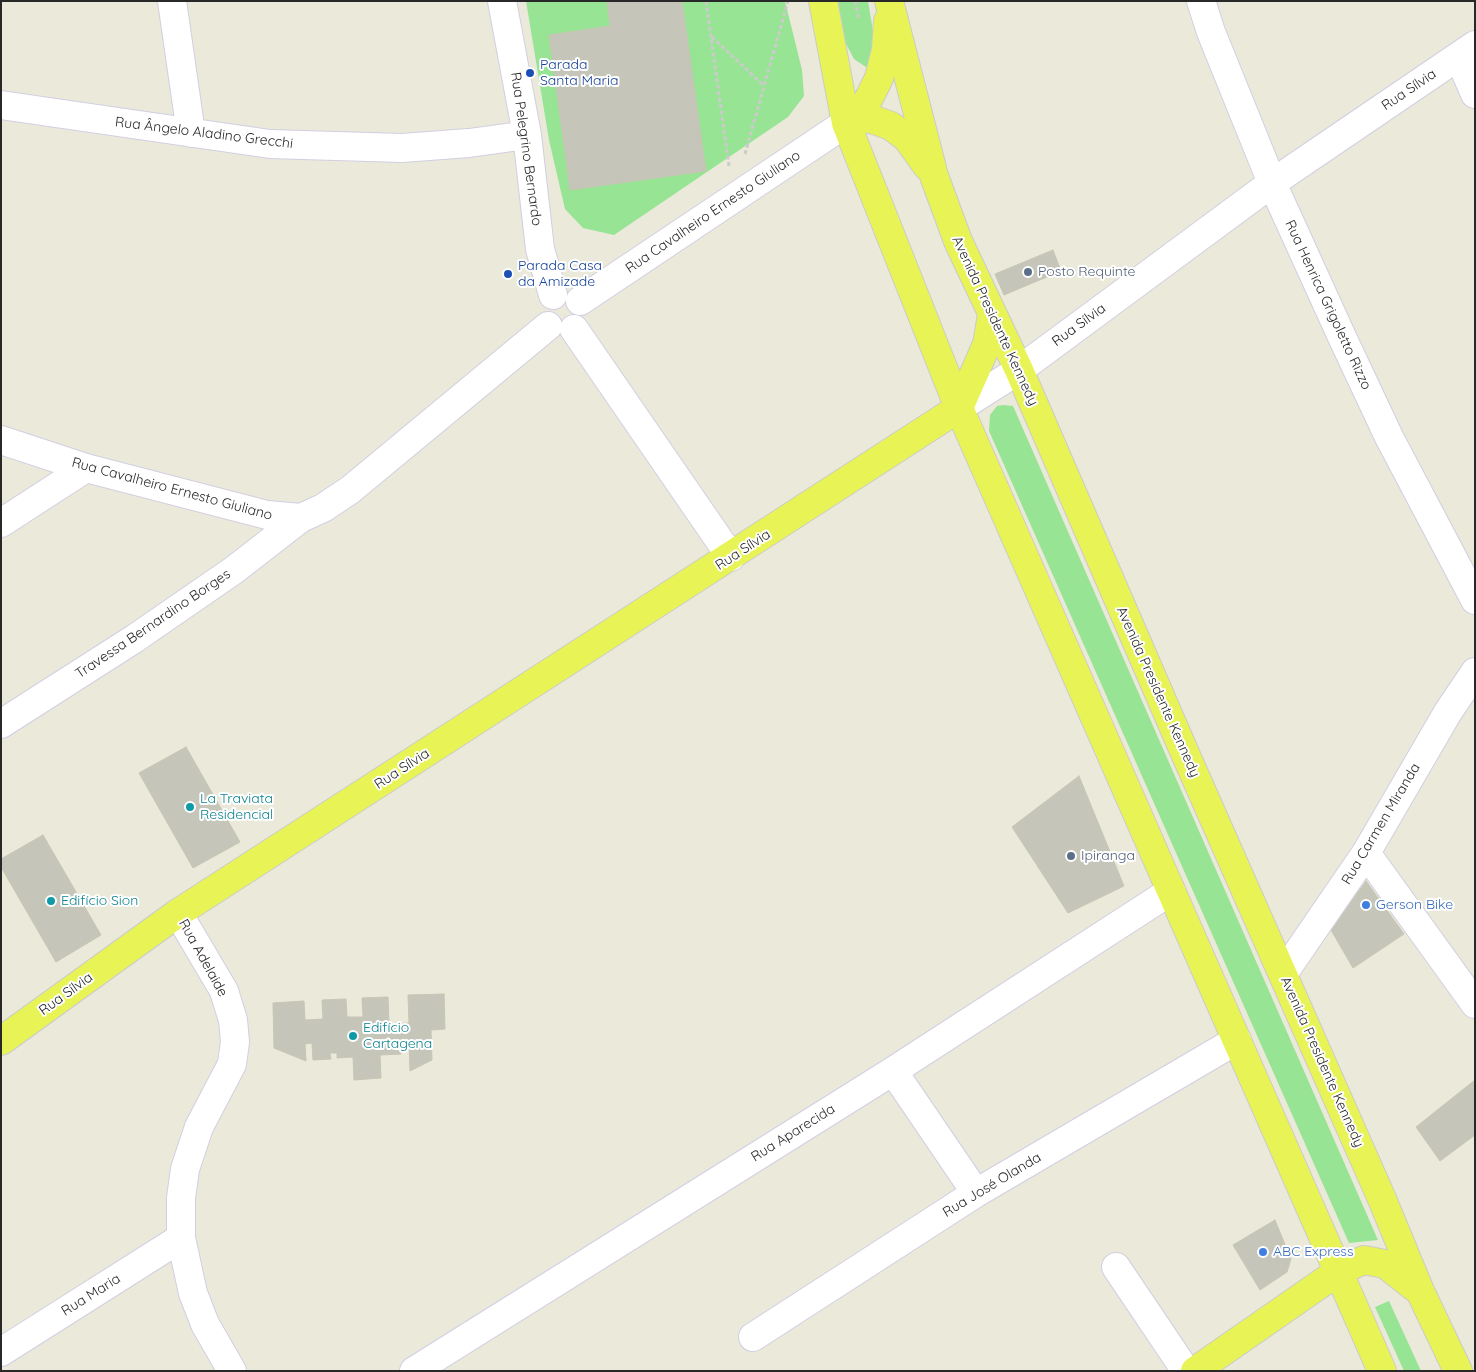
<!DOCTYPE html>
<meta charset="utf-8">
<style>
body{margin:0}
#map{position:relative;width:1476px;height:1372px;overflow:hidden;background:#ebe9d9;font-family:Quicksand,sans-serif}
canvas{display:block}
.frame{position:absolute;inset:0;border:2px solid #282828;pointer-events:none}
</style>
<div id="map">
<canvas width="1476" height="1372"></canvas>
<div class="frame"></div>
</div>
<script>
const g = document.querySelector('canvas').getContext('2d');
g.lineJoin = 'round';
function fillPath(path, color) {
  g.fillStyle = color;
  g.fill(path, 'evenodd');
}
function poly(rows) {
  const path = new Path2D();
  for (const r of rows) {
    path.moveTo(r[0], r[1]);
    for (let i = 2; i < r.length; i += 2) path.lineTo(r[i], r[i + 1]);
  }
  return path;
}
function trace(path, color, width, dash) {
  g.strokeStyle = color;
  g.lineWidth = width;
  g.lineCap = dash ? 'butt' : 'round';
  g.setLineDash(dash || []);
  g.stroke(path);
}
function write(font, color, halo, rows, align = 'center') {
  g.font = font + ' Quicksand,sans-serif';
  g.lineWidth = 4;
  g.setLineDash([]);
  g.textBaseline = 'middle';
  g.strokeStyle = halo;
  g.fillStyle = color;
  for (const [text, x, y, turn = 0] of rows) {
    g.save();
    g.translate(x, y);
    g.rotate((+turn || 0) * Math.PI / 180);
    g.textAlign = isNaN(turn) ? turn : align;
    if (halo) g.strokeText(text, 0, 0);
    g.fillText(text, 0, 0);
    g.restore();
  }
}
fillPath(poly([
 [526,1,785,1,802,70,804,96,788,117,614,235,583,228,565,209,549,140],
 [837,1,868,1,876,49,869,69,854,59,845,42],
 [1003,405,1013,406,1378,1240,1349,1243,989,431,990,415,997,406],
 [1389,1301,1421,1371,1404,1371,1375,1307]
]), '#96e494');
const building = poly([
 [607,1,682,1,706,171,570,190,549,35,610,26,607,1],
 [1053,250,1061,271,1004,295,995,274,1053,250],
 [186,747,240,842,193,868,139,773,186,747],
 [1079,776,1124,886,1068,913,1012,827,1079,776],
 [43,835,101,935,56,962,1,867,1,859,43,835],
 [1366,881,1404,934,1353,968,1331,930,1366,881],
 [444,994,445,1029,431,1030,432,1060,410,1071,409,1042,400,1043,401,1054,380,1055,381,1078,354,1080,353,1057,337,1058,337,1053,330,1053,331,1059,313,1060,312,1043,305,1044,306,1061,274,1048,273,1003,304,1001,305,1020,323,1019,322,1000,346,999,347,1017,363,1017,362,998,388,997,389,1024,409,1023,408,995,444,994],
 [1475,1080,1475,1135,1440,1161,1416,1127,1475,1080],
 [1275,1220,1291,1259,1287,1272,1260,1290,1233,1245,1275,1220]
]);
fillPath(building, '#c6c5b9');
trace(building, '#c6c6b3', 1);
const minor = poly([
 [172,1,191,133],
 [502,1,527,135,540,249,553,295],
 [1201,1,1211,32,1272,183,1342,337,1389,437,1475,600],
 [1459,57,1475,94],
 [1,105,270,144,402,148,469,143,527,135],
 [580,301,846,123],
 [574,329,731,557],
 [959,408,1019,370,1272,183,1475,45],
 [1,440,86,468,267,515,301,518,323,508,350,490,548,326],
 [1,523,86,468],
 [1,724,134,639,234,570,301,518],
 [1366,853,1475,1004],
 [178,913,224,991,233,1020,235,1042,232,1064,199,1127,185,1169,181,1198,181,1238,193,1293,205,1324,232,1371],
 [1283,974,1366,853,1448,712,1475,672],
 [893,1071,976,1193],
 [1116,1267,1186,1371],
 [753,1337,976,1193,1237,1040],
 [1,1352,181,1238],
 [414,1371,893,1071,1171,891]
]);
const major = poly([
 [823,1,846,123,959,408,1382,1371],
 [889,1,934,176,958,241,1019,370,1184,751,1382,1199,1420,1291,1458,1371],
 [846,123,867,102,879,78,886,50,888,21],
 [846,123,869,118,891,126,907,138,927,166],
 [959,408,987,344,992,315],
 [1,1041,178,913,959,408],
 [1195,1371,1339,1271,1364,1260,1385,1264,1418,1290]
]);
trace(minor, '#d1cfe2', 30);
trace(major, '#cbcbcb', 30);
trace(poly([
 [706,1,729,166],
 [855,1,859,20],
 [712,37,764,86],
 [745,154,788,1]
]), '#cbcbcb', 3, [4, 2.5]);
trace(minor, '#fff', 28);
trace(major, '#e8f456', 28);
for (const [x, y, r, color] of [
 [530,73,5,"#1a4fb4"],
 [1028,272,5,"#5c6f8a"],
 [508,274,5,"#1a4fb4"],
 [190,807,5,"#0f9aa8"],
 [1071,856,5,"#5c6f8a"],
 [51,901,5,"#0f9aa8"],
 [1366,905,5,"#3f7fe0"],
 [353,1036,5,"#0f9aa8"],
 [1263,1252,5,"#3f7fe0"]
]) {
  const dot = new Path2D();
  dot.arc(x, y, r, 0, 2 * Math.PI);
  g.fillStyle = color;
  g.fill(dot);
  trace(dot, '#fff', 2);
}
write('14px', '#164399', '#fff', [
 ["Parada",540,65],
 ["Santa Maria",540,81],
 ["Parada Casa",518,266],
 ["da Amizade",518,282]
], 'left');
write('14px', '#282828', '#fff', [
 ["Rua Sílvia",1409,90,-34],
 ["Rua Ângelo Aladino Grecchi",204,133,7],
 ["Rua Pelegrino Bernardo",526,149,82],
 ["Rua Cavalheiro Ernesto Giuliano",713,212,-34],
 ["Rua Henrica Grigoletto Rizzo",1328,305,65],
 ["Avenida Presidente Kennedy",995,321,65],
 ["Rua Sílvia",1079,325,-36],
 ["Rua Cavalheiro Ernesto Giuliano",172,489,15],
 ["Rua Sílvia",743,550,-33],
 ["Travessa Bernardino Borges",153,624,-34],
 ["Avenida Presidente Kennedy",1158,692,66],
 ["Rua Sílvia",402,769,-33],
 ["Rua Carmen Miranda",1381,824,-59],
 ["Rua Adelaide",203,958,61],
 ["Rua Sílvia",66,994,-36],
 ["Avenida Presidente Kennedy",1322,1062,66],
 ["Rua Aparecida",793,1133,-32],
 ["Rua José Olanda",992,1185,-31],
 ["Rua Maria",91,1295,-32]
]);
write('14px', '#4e5e75', '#fff', [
 ["Posto Requinte",1038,272],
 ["Ipiranga",1081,856]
], 'left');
write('14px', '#0d838f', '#fff', [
 ["La Traviata",200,799],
 ["Residencial",200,815],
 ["Edifício Sion",61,901],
 ["Edifício",363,1028],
 ["Cartagena",363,1044]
], 'left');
write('14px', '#366cbe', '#fff', [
 ["Gerson Bike",1376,905],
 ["ABC Express",1273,1252]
], 'left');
</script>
